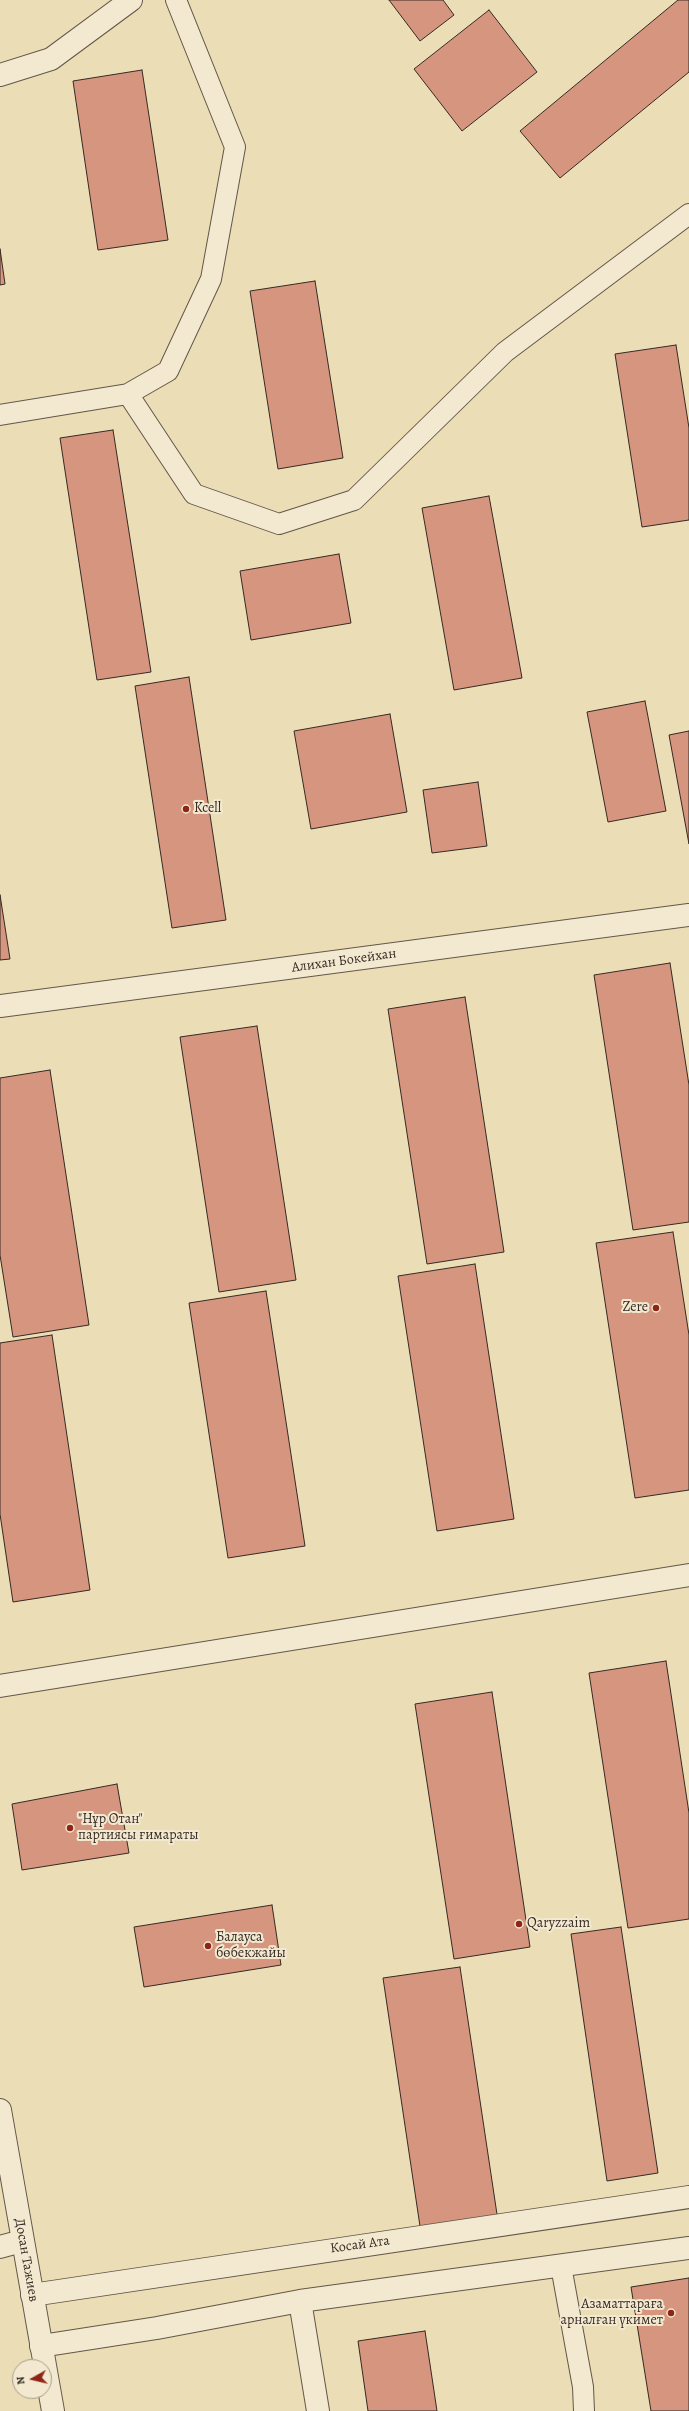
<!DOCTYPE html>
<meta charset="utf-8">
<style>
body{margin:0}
#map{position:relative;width:689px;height:2411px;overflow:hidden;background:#ebddb6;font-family:Alegreya,serif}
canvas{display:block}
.north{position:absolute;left:12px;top:2359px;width:40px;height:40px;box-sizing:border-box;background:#f2e9d0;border:1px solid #a79d8b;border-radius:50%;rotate:262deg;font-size:11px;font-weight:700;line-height:16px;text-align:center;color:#362a23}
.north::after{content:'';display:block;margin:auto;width:14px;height:18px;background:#8f2418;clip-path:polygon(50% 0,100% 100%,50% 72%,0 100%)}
</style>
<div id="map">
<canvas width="689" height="2411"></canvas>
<div class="north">N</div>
</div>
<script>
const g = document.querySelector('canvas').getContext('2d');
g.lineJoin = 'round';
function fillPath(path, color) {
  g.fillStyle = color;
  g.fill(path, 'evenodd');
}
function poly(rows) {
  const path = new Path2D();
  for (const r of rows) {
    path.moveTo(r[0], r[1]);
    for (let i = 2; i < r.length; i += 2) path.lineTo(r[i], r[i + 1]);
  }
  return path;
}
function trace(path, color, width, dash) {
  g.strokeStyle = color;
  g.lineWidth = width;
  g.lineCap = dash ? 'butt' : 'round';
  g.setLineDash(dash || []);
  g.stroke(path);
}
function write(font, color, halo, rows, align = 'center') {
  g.font = font + ' Alegreya,serif';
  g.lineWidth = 4;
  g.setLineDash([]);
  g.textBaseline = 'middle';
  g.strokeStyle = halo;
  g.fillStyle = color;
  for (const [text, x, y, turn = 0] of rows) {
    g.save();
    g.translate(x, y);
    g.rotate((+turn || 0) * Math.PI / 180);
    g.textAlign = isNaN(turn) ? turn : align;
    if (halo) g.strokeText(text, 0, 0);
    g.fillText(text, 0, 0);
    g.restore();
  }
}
const building = poly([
 [389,0,443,0,454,15,420,41,389,0],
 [678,0,689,0,689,72,560,178,520,131,678,0],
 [489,10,537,72,462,131,414,69,489,10],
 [142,70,168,240,98,250,73,81,142,70],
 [0,249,5,284,0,285,0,249],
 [315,281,343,458,278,469,250,291,315,281],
 [676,345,689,428,689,520,642,527,615,354,676,345],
 [113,430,151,672,97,680,60,438,113,430],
 [489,496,522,678,454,690,422,508,489,496],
 [339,554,351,623,251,640,240,571,339,554],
 [189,677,226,920,172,928,135,686,189,677],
 [645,701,666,811,608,822,587,712,645,701],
 [390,714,407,812,311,829,294,731,390,714],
 [689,731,689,844,669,735,689,731],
 [478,782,487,846,432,853,423,790,478,782],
 [0,895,10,959,0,960,0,895],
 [670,963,689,1085,689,1222,633,1230,594,975,670,963],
 [465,997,504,1252,427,1264,388,1009,465,997],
 [257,1026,296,1280,219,1292,180,1037,257,1026],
 [50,1070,89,1325,13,1337,0,1255,0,1078,50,1070],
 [673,1232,689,1335,689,1490,635,1498,596,1243,673,1232],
 [475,1264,514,1519,437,1531,398,1276,475,1264],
 [266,1291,305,1546,228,1558,189,1303,266,1291],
 [52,1335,90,1590,13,1602,0,1514,0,1343,52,1335],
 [666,1661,689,1813,689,1919,628,1928,589,1673,666,1661],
 [492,1692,530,1947,454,1959,415,1704,492,1692],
 [117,1784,129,1853,22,1870,12,1804,117,1784],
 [272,1905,281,1965,144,1987,134,1927,272,1905],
 [621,1927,658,2173,607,2181,571,1934,621,1927],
 [460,1967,498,2221,421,2233,383,1978,460,1967],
 [689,2278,689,2411,651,2411,631,2287,689,2278],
 [425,2331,437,2411,368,2411,358,2341,425,2331]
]);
fillPath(building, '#d6957e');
trace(building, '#362a23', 1);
const service = poly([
 [128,394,194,494,279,524,354,500,505,352,689,214],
 [0,415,128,394,168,371,211,279,235,147,176,0],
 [561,2266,583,2387,584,2411]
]);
const pedestrian = poly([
 [0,1686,689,1575]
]);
const minor = poly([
 [0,75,51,59,131,0],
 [0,1006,689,915],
 [0,2247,22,2241],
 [32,2295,689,2197],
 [300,2301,318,2411],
 [41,2346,157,2328,300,2301,689,2248]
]);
const tertiary = poly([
 [0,2110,53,2411]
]);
trace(service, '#635748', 22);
trace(pedestrian, '#635748', 24);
trace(minor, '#635748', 24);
trace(tertiary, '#635748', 24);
trace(service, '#f2e9d0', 20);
trace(pedestrian, '#f2e9d0', 22);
trace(minor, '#f2e9d0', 22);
trace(tertiary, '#f2e9d0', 22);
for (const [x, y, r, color] of [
 [186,809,4,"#8f2418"],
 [656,1308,4,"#8f2418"],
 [70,1828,4,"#8f2418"],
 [519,1924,4,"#8f2418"],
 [208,1946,4,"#8f2418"],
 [671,2313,4,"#8f2418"]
]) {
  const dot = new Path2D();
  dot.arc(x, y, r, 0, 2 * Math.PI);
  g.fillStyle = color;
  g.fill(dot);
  trace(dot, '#f2e9d0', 1.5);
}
write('14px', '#362a23', '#f2e9d0', [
 ["Kcell",194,809],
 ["Zere",648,1308,"right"],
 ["\"Нұр Отан\"",78,1820],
 ["партиясы ғимараты",78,1836],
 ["Qaryzzaim",527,1924],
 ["Балауса",216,1938],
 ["бөбекжайы",216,1954],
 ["Азаматтараға",663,2305,"right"],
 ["арналған үкимет",663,2321,"right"]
], 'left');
write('14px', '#362a23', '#f2e9d0', [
 ["Алихан Бокейхан",344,961,-8],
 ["Косай Ата",360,2245,-8],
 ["Досан Тажиев",26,2260,80]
]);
</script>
